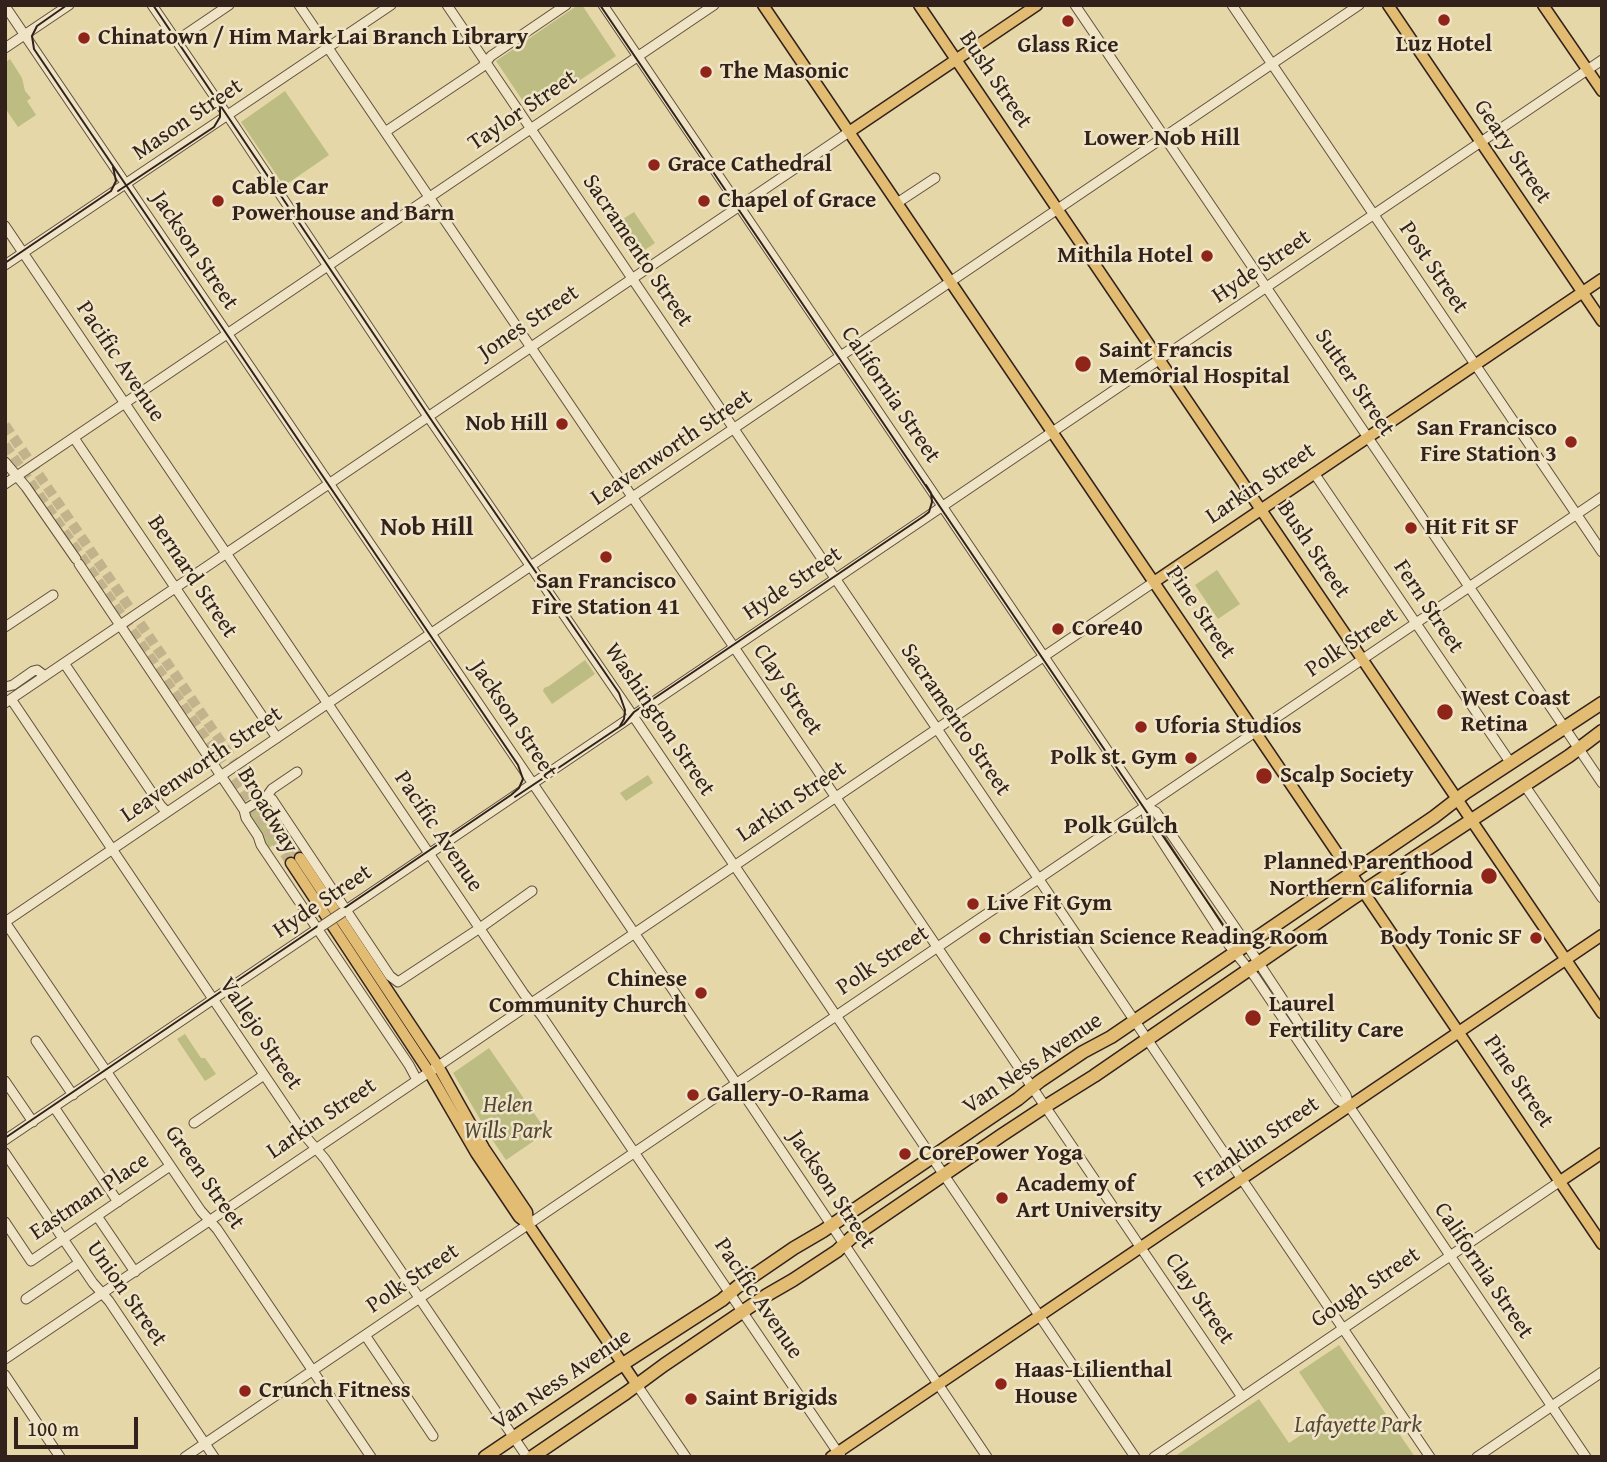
<!DOCTYPE html>
<style>
body{margin:0}
#map{position:relative;width:1607px;height:1462px;overflow:hidden;background:#e6d7a8;font-family:"Gentium Book Plus",serif}
canvas{display:block}
.frame{position:absolute;inset:0;border:7px solid #32221b;pointer-events:none}
.scale{position:absolute;left:14px;top:1417px;width:124px;height:32px;box-sizing:border-box;border:4px solid #32221b;border-top:0;padding-left:9px;font-size:21px;line-height:24px;white-space:nowrap;color:#32221b;-webkit-text-stroke:5px #efe5c6;paint-order:stroke}
</style>
<div id="map">
<canvas width="1607" height="1462"></canvas>
<div class="frame"></div>
<div class="scale">100 m</div>
</div>
<script>
const g = document.querySelector('canvas').getContext('2d');
g.lineJoin = 'round';
function fillPath(path, color) {
  g.fillStyle = color;
  g.fill(path, 'evenodd');
}
function poly(rows) {
  const path = new Path2D();
  for (const r of rows) {
    path.moveTo(r[0], r[1]);
    for (let i = 2; i < r.length; i += 2) path.lineTo(r[i], r[i + 1]);
  }
  return path;
}
function trace(path, color, width, dash) {
  g.strokeStyle = color;
  g.lineWidth = width;
  g.lineCap = dash ? 'butt' : 'round';
  g.setLineDash(dash || []);
  g.stroke(path);
}
function write(font, color, halo, rows, align = 'center') {
  g.font = font + ' "Gentium Book Plus",serif';
  g.lineWidth = 5;
  g.setLineDash([]);
  g.textBaseline = 'middle';
  g.strokeStyle = halo;
  g.fillStyle = color;
  for (const [text, x, y, turn = 0] of rows) {
    g.save();
    g.translate(x, y);
    g.rotate((+turn || 0) * Math.PI / 180);
    g.textAlign = isNaN(turn) ? turn : align;
    if (halo) g.strokeText(text, 0, 0);
    g.fillText(text, 0, 0);
    g.restore();
  }
}
fillPath(poly([
 [578,5,582,5,616,56,531,113,496,61],
 [10,59,22,78,25,91,31,98,27,101,36,115,18,127,5,108,5,63],
 [285,91,329,155,284,186,241,122],
 [634,212,655,243,636,256,615,224],
 [1217,570,1240,604,1218,619,1195,585],
 [585,660,595,674,552,704,543,691,544,688,549,686],
 [648,775,653,783,626,801,620,793],
 [265,801,276,817,281,830,283,831,286,828,289,833,269,848,248,816,248,813],
 [185,1034,201,1058,205,1058,216,1074,205,1081,177,1039],
 [489,1048,547,1132,506,1160,491,1138,453,1073],
 [1339,1345,1415,1457,1174,1457,1259,1399,1289,1443,1329,1417,1299,1372]
]), '#bdbc82');
trace(poly([
 [5,425,300,858],
 [5,445,291,863]
]), '#c2b38c', 10, [10, 5]);
const minor = poly([
 [152,5,234,125,423,409,627,707,1135,1457],
 [299,5,1242,1397],
 [447,5,1430,1457],
 [603,5,1145,806,1147,818,1229,945,1255,977,1338,1100,1349,1106],
 [1075,5,1602,783],
 [1232,5,1602,552],
 [5,6,730,1074,987,1457],
 [176,41,229,5],
 [5,48,69,5],
 [385,132,482,67,491,56,566,5],
 [897,203,935,178],
 [5,226,524,994,541,1015,841,1457],
 [5,265,391,5],
 [74,438,277,738],
 [5,462,26,487,76,559],
 [1314,473,1510,762],
 [5,484,714,5],
 [79,564,244,810,246,818,258,836,261,845,409,1065,417,1080],
 [5,627,53,595],
 [64,663,161,806,167,812],
 [5,687,13,685,33,671,37,670,45,676],
 [11,699,306,1137,325,1159,527,1457],
 [5,703,849,132],
 [1525,786,1602,898],
 [267,796,272,799,390,976,398,982,480,928,532,891],
 [1145,806,1156,812,1241,936,1346,1095,1349,1106,1586,1457],
 [244,810,267,796,272,789,297,772],
 [343,912,1602,60],
 [5,922,1359,5],
 [5,922,201,1211,217,1229,371,1457],
 [36,1041,73,1095],
 [5,1081,33,1122],
 [54,1107,118,1202],
 [194,1123,264,1075],
 [5,1140,320,927],
 [5,1153,93,1283,109,1301,214,1457],
 [97,1216,135,1272],
 [5,1222,31,1261,170,1166],
 [26,1299,79,1263],
 [365,1335,433,1436],
 [5,1359,1154,582],
 [5,1375,60,1457],
 [637,1385,686,1457],
 [185,1457,1602,497],
 [1154,1457,1559,1182],
 [1477,1457,1602,1372]
]);
const major = poly([
 [763,5,1602,1244],
 [919,5,1602,1013],
 [1388,5,1602,321],
 [1543,5,1602,91],
 [849,132,1037,5],
 [1154,582,1602,279],
 [300,858,438,1066,484,1148,527,1212,528,1224],
 [291,863,429,1072,476,1153,519,1217,528,1224,637,1385],
 [1559,1182,1602,1153],
 [831,1457,1602,935]
]);
const highway = poly([
 [485,1457,612,1371,722,1300,737,1287,794,1248,823,1231,1018,1099,1040,1081,1083,1052,1111,1037,1434,817,1465,793,1602,703],
 [532,1457,626,1393,664,1365,767,1295,793,1280,837,1251,851,1238,1002,1135,1046,1106,1094,1076,1353,898,1569,756,1602,731]
]);
trace(minor, '#5f4f3e', 11);
trace(major, '#32221b', 13);
trace(highway, '#32221b', 15);
trace(minor, '#efe5c6', 9);
trace(major, '#e3bc74', 10);
trace(highway, '#e3bc74', 12);
trace(poly([
 [153,5,432,421,619,693,625,710,624,719,620,726],
 [600,5,1228,932],
 [118,191,214,127,220,117,220,109,218,101],
 [5,263,111,191,116,181,113,167],
 [515,797,615,730,624,724,634,712,924,516,929,512,932,502,931,493,926,485],
 [5,1138,511,795,519,788,523,779,518,765,34,49,32,36,37,26,67,5]
]), '#32221b', 2);
const minorBridge = poly([
 [322,926,343,912]
]);
trace(minorBridge, '#5f4f3e', 11, []);
trace(minorBridge, '#efe5c6', 9);
for (const [x, y, r, color] of [
 [1444,20,7,"#8f2418"],
 [1068,21,7,"#8f2418"],
 [84,38,7,"#8f2418"],
 [706,72,7,"#8f2418"],
 [654,165,7,"#8f2418"],
 [218,201,7,"#8f2418"],
 [704,201,7,"#8f2418"],
 [1207,256,7,"#8f2418"],
 [1083,364,9,"#8f2418"],
 [562,424,7,"#8f2418"],
 [1571,442,7,"#8f2418"],
 [1411,528,7,"#8f2418"],
 [606,557,7,"#8f2418"],
 [1058,629,7,"#8f2418"],
 [1445,712,9,"#8f2418"],
 [1141,727,7,"#8f2418"],
 [1191,758,7,"#8f2418"],
 [1264,776,9,"#8f2418"],
 [1489,876,9,"#8f2418"],
 [973,904,7,"#8f2418"],
 [985,938,7,"#8f2418"],
 [1536,938,7,"#8f2418"],
 [701,993,7,"#8f2418"],
 [1253,1018,9,"#8f2418"],
 [693,1095,7,"#8f2418"],
 [905,1154,7,"#8f2418"],
 [1002,1198,7,"#8f2418"],
 [1001,1384,7,"#8f2418"],
 [245,1391,7,"#8f2418"],
 [691,1399,7,"#8f2418"]
]) {
  const dot = new Path2D();
  dot.arc(x, y, r, 0, 2 * Math.PI);
  g.fillStyle = color;
  g.fill(dot);
  trace(dot, '#efe5c6', 2.5);
}
write('bold 23px', '#32221b', '#efe5c6', [
 ["Chinatown / Him Mark Lai Branch Library",98,38],
 ["Luz Hotel",1444,45,"center"],
 ["Glass Rice",1068,46,"center"],
 ["The Masonic",720,72],
 ["Grace Cathedral",668,165],
 ["Cable Car",232,188],
 ["Powerhouse and Barn",232,214],
 ["Chapel of Grace",718,201],
 ["Mithila Hotel",1193,256,"right"],
 ["Saint Francis",1099,351],
 ["Memorial Hospital",1099,377],
 ["Nob Hill",548,424,"right"],
 ["San Francisco",1557,429,"right"],
 ["Fire Station 3",1557,455,"right"],
 ["Hit Fit SF",1425,528],
 ["San Francisco",606,582,"center"],
 ["Fire Station 41",606,608,"center"],
 ["Core40",1072,629],
 ["West Coast",1461,699],
 ["Retina",1461,725],
 ["Uforia Studios",1155,727],
 ["Polk st. Gym",1177,758,"right"],
 ["Scalp Society",1280,776],
 ["Planned Parenthood",1473,863,"right"],
 ["Northern California",1473,889,"right"],
 ["Live Fit Gym",987,904],
 ["Christian Science Reading Room",999,938],
 ["Body Tonic SF",1522,938,"right"],
 ["Chinese",687,980,"right"],
 ["Community Church",687,1006,"right"],
 ["Laurel",1269,1005],
 ["Fertility Care",1269,1031],
 ["Gallery-O-Rama",707,1095],
 ["CorePower Yoga",919,1154],
 ["Academy of",1016,1185],
 ["Art University",1016,1211],
 ["Haas-Lilienthal",1015,1371],
 ["House",1015,1397],
 ["Crunch Fitness",259,1391],
 ["Saint Brigids",705,1399]
], 'left');
write('23px', '#32221b', '#efe5c6', [
 ["Bush Street",995,80,56],
 ["Taylor Street",523,111,-34],
 ["Mason Street",188,120,-34],
 ["Geary Street",1512,152,56],
 ["Jackson Street",194,251,56],
 ["Sacramento Street",637,251,56],
 ["Hyde Street",1262,267,-34],
 ["Post Street",1433,268,56],
 ["Jones Street",529,323,-34],
 ["Pacific Avenue",120,362,56],
 ["Sutter Street",1354,383,56],
 ["California Street",890,395,56],
 ["Leavenworth Street",672,448,-34],
 ["Larkin Street",1261,484,-34],
 ["Bush Street",1313,550,56],
 ["Bernard Street",192,577,56],
 ["Hyde Street",793,584,-34],
 ["Fern Street",1428,607,56],
 ["Pine Street",1200,613,56],
 ["Polk Street",1352,643,-34],
 ["Clay Street",787,690,56],
 ["Jackson Street",513,720,56],
 ["Washington Street",659,720,56],
 ["Sacramento Street",955,720,56],
 ["Leavenworth Street",202,765,-34],
 ["Larkin Street",792,802,-34],
 ["Broadway",267,811,59],
 ["Pacific Avenue",438,832,56],
 ["Hyde Street",323,902,-34],
 ["Polk Street",883,961,-34],
 ["Vallejo Street",260,1034,56],
 ["Van Ness Avenue",1033,1064,-34],
 ["Pine Street",1518,1082,56],
 ["Larkin Street",322,1119,-34],
 ["Franklin Street",1257,1143,-34],
 ["Green Street",204,1178,55],
 ["Jackson Street",831,1190,56],
 ["Eastman Place",90,1197,-34],
 ["California Street",1483,1271,56],
 ["Polk Street",413,1279,-34],
 ["Gough Street",1366,1288,-34],
 ["Union Street",126,1294,55],
 ["Pacific Avenue",758,1299,56],
 ["Clay Street",1199,1299,56],
 ["Van Ness Avenue",562,1380,-34]
]);
write('italic 23px', '#554835', '#efe5c6', [
 ["Helen",508,1106],
 ["Wills Park",508,1132],
 ["Lafayette Park",1358,1426]
]);
write('bold 24px', '#32221b', '#efe5c6', [
 ["Lower Nob Hill",1162,139],
 ["Polk Gulch",1121,827]
]);
write('bold 26px', '#32221b', '#efe5c6', [
 ["Nob Hill",427,528]
]);
</script>
